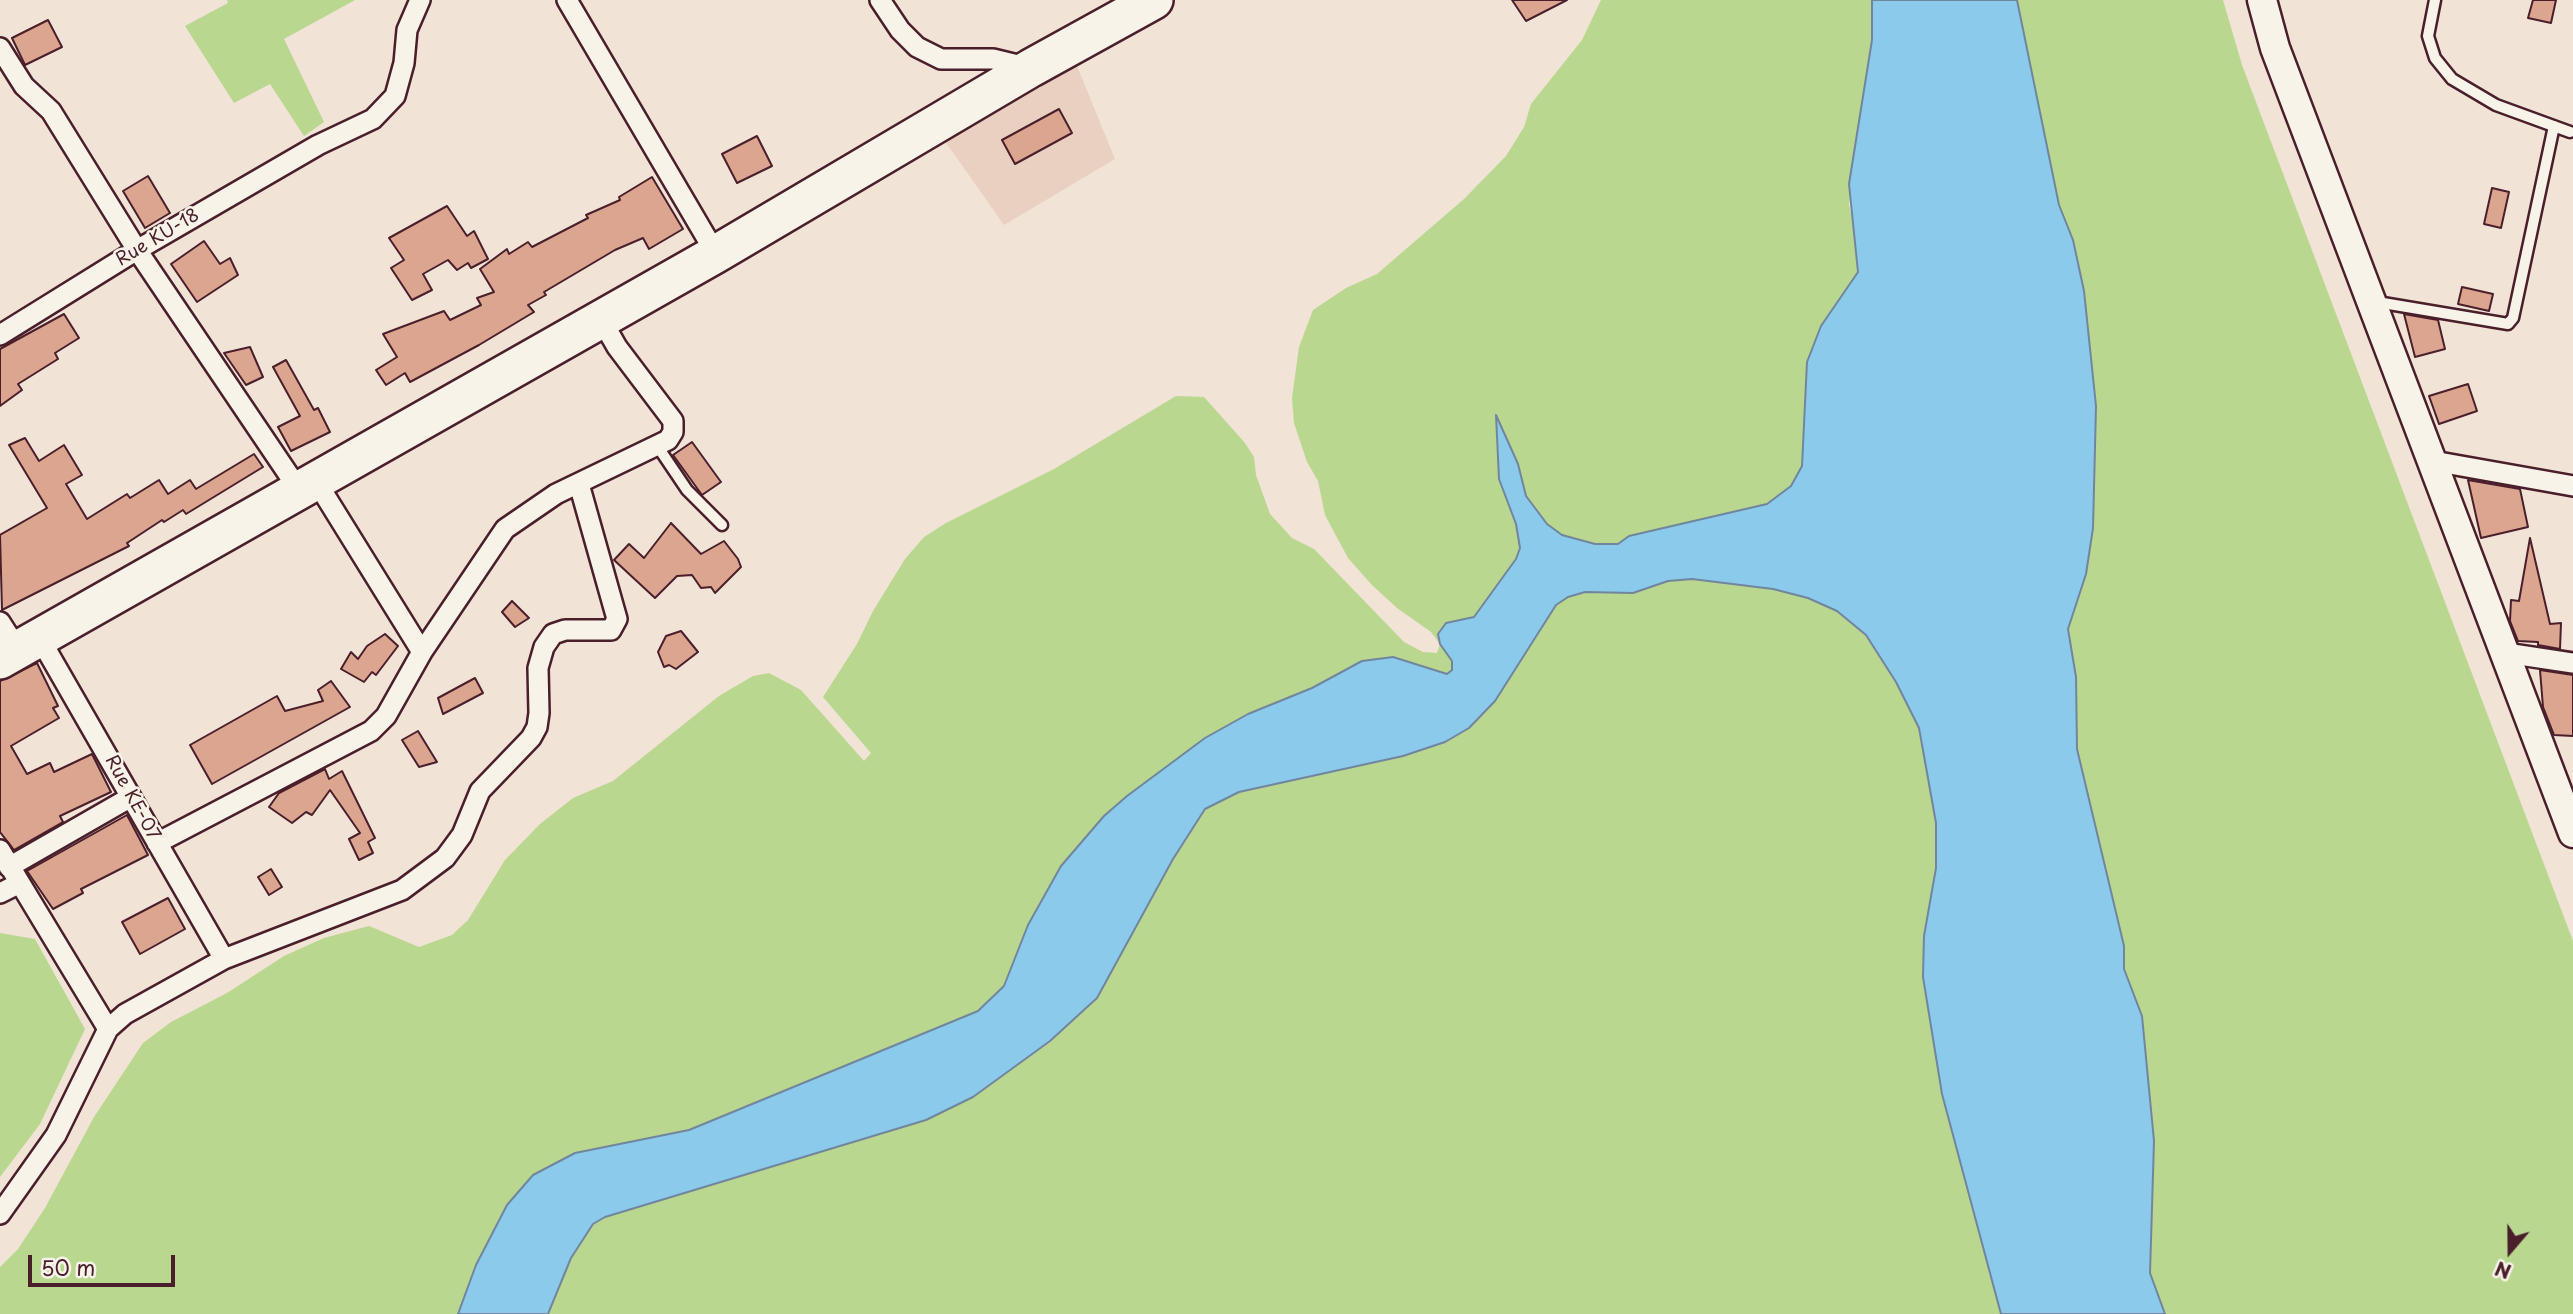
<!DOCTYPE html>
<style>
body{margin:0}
#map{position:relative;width:2573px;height:1314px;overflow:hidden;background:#f1e3d6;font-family:"Playpen Sans",sans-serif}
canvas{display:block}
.north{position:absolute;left:2475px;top:1216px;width:70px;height:70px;-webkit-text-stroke:5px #f7f3e8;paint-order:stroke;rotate:200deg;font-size:19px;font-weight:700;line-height:28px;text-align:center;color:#4a1f2b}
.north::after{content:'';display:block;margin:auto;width:24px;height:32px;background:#4a1f2b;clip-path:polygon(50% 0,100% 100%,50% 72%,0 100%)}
.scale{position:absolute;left:28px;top:1255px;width:147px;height:32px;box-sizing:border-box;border:4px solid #4a1f2b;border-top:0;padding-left:9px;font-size:21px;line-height:24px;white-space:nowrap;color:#4a1f2b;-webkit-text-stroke:5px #f7f3e8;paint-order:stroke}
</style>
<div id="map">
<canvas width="2573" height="1314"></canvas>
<div class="north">N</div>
<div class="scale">50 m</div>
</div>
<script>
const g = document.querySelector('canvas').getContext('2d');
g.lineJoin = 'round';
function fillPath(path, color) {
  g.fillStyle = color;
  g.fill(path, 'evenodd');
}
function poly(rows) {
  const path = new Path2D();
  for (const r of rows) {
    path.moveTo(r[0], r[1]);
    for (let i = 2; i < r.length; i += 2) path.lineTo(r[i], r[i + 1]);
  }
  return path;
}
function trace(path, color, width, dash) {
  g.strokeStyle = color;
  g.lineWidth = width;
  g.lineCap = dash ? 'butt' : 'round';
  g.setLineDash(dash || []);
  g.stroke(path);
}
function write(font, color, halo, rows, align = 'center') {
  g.font = font + ' "Playpen Sans",sans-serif';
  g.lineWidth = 5;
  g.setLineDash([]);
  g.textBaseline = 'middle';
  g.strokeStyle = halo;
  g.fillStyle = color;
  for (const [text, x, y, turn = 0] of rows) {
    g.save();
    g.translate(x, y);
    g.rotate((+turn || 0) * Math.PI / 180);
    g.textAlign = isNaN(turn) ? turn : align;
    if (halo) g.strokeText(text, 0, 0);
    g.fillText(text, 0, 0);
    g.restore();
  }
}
fillPath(poly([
 [1077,66,1115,159,1004,225,942,137]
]), '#ead0c1');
fillPath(poly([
 [227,0,355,0,284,39,324,122,304,136,270,84,234,103,185,26,228,3],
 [1601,0,1872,0,1872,40,1849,204,1859,253,1858,272,1821,326,1807,362,1802,466,1791,486,1767,504,1629,536,1618,544,1595,544,1561,535,1547,524,1526,496,1518,464,1499,479,1516,524,1520,548,1516,559,1474,617,1446,623,1440,644,1452,661,1452,670,1446,675,1393,657,1362,661,1104,816,1061,866,1028,925,1004,986,978,1011,689,1130,575,1153,533,1175,507,1205,476,1265,458,1314,0,1314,0,1267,18,1249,45,1208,94,1117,143,1043,171,1022,227,993,284,956,324,938,369,926,419,947,452,935,468,920,505,860,540,824,573,798,613,781,719,696,753,676,769,673,801,690,864,761,871,753,823,697,857,644,873,611,905,559,924,537,946,523,1054,469,1176,396,1204,397,1245,443,1254,457,1256,475,1270,514,1292,538,1314,549,1404,642,1423,652,1437,653,1440,644,1431,632,1397,608,1372,585,1348,558,1325,515,1318,481,1307,462,1294,423,1292,398,1299,347,1313,310,1346,288,1377,274,1464,199,1506,156,1524,127,1531,104,1582,40],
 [2017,0,2223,0,2242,65,2573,941,2573,1314,2165,1314,2160,1306,2150,1273,2154,1141,2142,1016,2124,969,2124,946,2077,749,2076,677,2068,629,2086,574,2096,406,2084,291,2073,240,2059,205],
 [1692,579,1773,589,1808,598,1837,611,1866,635,1896,682,1919,728,1936,823,1936,868,1924,936,1923,977,1942,1094,2001,1314,548,1314,571,1258,593,1224,605,1217,926,1120,973,1097,1050,1041,1205,809,1239,792,1404,756,1445,742,1469,728,1495,701,1556,605,1568,597,1585,592,1633,593,1668,581],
 [0,933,35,939,85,1029,40,1124,0,1177]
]), '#b9d78f');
const water = poly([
 [1872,0,2017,0,2059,205,2073,240,2084,291,2096,406,2093,528,2086,574,2068,629,2076,677,2077,749,2124,946,2124,969,2142,1016,2154,1141,2150,1273,2165,1314,2001,1314,1942,1094,1923,977,1924,936,1936,868,1936,823,1919,728,1896,682,1866,635,1837,611,1808,598,1773,589,1692,579,1668,581,1633,593,1585,592,1568,597,1556,605,1495,701,1469,728,1445,742,1403,756,1239,792,1205,809,1173,859,1097,998,1050,1041,973,1097,926,1120,605,1217,593,1224,571,1258,548,1314,458,1314,476,1265,507,1205,533,1175,575,1153,689,1130,978,1011,1004,986,1028,925,1061,866,1104,816,1127,796,1205,738,1248,714,1312,688,1362,661,1393,657,1447,674,1452,670,1452,661,1440,644,1438,634,1446,623,1474,617,1516,559,1520,548,1516,524,1499,479,1496,415,1518,464,1526,496,1547,524,1562,535,1595,544,1618,544,1629,536,1767,504,1791,486,1802,466,1807,362,1821,326,1858,272,1849,184,1872,40,1872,0]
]);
fillPath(water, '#8bcaeb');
trace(water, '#71869e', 2);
const building = poly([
 [1512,0,1567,0,1526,21,1512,0],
 [2533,0,2556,0,2551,23,2528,18,2533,0],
 [48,20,62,47,25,65,12,38,48,20],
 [1059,109,1072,133,1015,164,1002,140,1059,109],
 [757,136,772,166,737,183,722,154,757,136],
 [148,176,170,213,145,228,123,191,148,176],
 [652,177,683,229,649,249,643,238,615,250,544,292,546,295,528,305,534,312,479,345,410,382,405,373,386,385,376,370,397,357,383,334,444,311,450,320,481,305,477,298,494,292,480,269,507,249,509,254,528,242,532,247,588,218,586,215,620,200,619,197,652,177],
 [2492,188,2509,192,2501,228,2484,224,2492,188],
 [447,206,467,236,474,231,488,259,471,268,468,263,457,270,448,260,423,274,432,290,412,300,391,268,404,260,389,238,447,206],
 [204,241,220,264,230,258,238,275,197,302,171,264,204,241],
 [2462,287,2493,294,2489,311,2458,304,2462,287],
 [64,314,79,338,55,353,58,359,18,384,22,390,0,406,0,349,64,314],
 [2404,314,2438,320,2445,349,2415,357,2404,314],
 [250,347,263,377,246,385,224,353,250,347],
 [286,360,314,410,318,408,330,432,291,451,278,427,300,416,273,367,286,360],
 [2468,384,2477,411,2439,424,2429,396,2468,384],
 [25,438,39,461,64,445,82,475,66,484,87,519,127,494,130,498,159,480,168,494,190,480,196,489,254,454,263,467,186,514,183,510,164,522,162,520,127,543,129,546,2,610,0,535,47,508,9,445,25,438],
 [692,442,721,482,702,495,673,455,692,442],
 [2468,480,2520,489,2528,527,2481,538,2468,480],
 [671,523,701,554,724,541,738,559,741,567,715,593,711,587,701,588,692,575,677,576,655,598,614,560,629,544,644,558,671,523],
 [2530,538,2550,624,2561,623,2560,649,2538,645,2538,642,2518,641,2510,621,2511,600,2519,601,2530,538],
 [512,601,529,618,515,627,502,612,512,601],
 [681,631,698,652,676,669,669,665,664,667,658,652,666,636,681,631],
 [385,634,398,646,376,675,372,672,364,682,341,669,351,652,358,659,367,646,385,634],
 [37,663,58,706,53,708,59,718,11,746,27,774,50,763,54,772,92,754,111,792,60,816,63,822,14,850,0,832,0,681,37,663],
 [2540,670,2573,675,2573,736,2554,735,2543,707,2540,670],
 [475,678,483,693,443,714,438,698,475,678],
 [331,681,350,707,212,784,190,745,277,696,285,711,323,701,318,690,331,681],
 [418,731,437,762,419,767,402,740,418,731],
 [325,769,329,779,342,771,375,838,368,842,373,853,359,860,349,839,360,833,330,790,312,815,306,812,292,823,269,807,279,793,325,769],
 [127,815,148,855,81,889,83,893,53,909,27,871,127,815],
 [271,869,282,887,269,895,258,877,271,869],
 [168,898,185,929,140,954,122,922,168,898]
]);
fillPath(building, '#dba590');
trace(building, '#4a1f2b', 2);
const lane = poly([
 [2435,0,2428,36,2435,58,2452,79,2496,105,2570,132],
 [2377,302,2508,324,2513,318,2554,126],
 [658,447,687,490,722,525]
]);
const street = poly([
 [567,0,716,254],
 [880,0,900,30,917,47,941,59,993,59,1030,68],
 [0,48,24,86,51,111,137,250,299,490],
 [0,335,137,250,318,145,373,119,395,96,404,63,407,30,420,0],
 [2433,461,2573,486],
 [316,481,422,652],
 [0,622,18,650],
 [39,637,224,959],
 [2506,653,2573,663],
 [157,843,371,731,386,716,422,652,505,529,556,494,668,440,673,432,673,421,617,347,601,319],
 [0,850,108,1029,125,1014,224,959,402,890,445,858,462,835,480,791,531,738,537,727,539,713,538,668,544,647,553,634,565,630,611,630,617,619,579,484],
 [9,867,131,797],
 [0,893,18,884],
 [0,1214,56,1135,108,1029]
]);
const secondary = poly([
 [2262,0,2275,48,2573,833]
]);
const highway = poly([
 [0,660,716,254,1031,68,1154,0]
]);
trace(lane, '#4a1f2b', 15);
trace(street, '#4a1f2b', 24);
trace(secondary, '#4a1f2b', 33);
trace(highway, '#4a1f2b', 42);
trace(lane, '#f7f3e8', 10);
trace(street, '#f7f3e8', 19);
trace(secondary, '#f7f3e8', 28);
trace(highway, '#f7f3e8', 37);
write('18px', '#4a1f2b', '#f7f3e8', [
 ["Rue KU-18",158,238,-31],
 ["Rue KE-07",132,798,61]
]);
</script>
